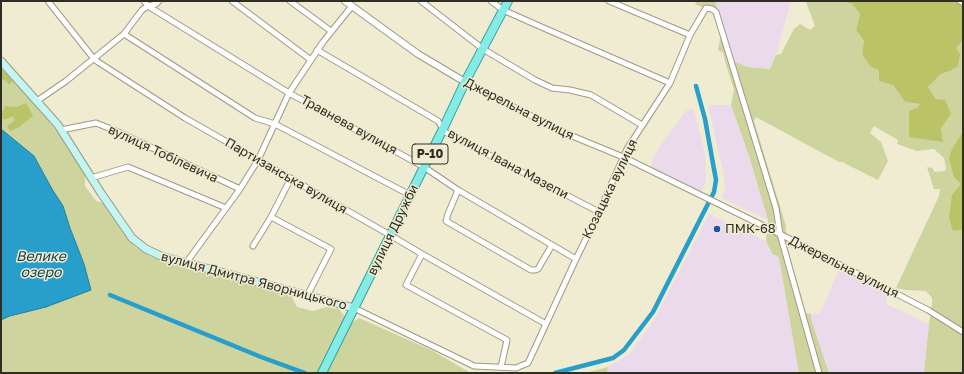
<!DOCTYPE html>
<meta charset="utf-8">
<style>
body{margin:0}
#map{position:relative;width:964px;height:374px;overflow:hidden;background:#f0ecd2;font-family:"Golos Text",sans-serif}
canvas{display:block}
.frame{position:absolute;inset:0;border:2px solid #2f2e24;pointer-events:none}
</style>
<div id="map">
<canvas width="964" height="374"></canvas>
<div class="frame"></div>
</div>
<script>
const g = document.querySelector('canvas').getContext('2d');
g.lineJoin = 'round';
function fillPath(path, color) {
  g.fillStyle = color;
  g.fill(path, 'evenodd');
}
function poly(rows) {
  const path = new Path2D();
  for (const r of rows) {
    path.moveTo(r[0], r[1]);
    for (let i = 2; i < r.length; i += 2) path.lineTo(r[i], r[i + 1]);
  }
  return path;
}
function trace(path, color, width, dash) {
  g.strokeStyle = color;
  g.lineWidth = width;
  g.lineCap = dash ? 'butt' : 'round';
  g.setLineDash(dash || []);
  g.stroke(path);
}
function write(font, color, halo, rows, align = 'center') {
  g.font = font + ' "Golos Text",sans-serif';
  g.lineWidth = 3;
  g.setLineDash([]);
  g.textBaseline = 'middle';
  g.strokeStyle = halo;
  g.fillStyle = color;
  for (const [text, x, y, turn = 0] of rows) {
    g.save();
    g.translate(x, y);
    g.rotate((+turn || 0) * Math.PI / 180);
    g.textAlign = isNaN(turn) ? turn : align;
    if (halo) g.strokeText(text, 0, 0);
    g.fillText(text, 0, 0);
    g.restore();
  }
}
fillPath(poly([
 [715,1,791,1,776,55,770,69,748,67,734,62],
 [708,105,731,105,749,156,768,220,721,198,725,191,724,176],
 [690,109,693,109,695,114,702,141,705,155,706,180,701,193,650,168,654,157,660,146,686,111],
 [709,214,766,241,773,255,776,255,779,258,799,373,607,373,608,367,628,355,653,322],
 [839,270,888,292,888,295,886,304,929,324,924,373,829,373,811,319,811,314,820,314]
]), '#ebdaec');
fillPath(poly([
 [697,1,715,1,734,62,748,67,770,69,776,55,781,54,794,29,800,24,810,30,815,26,806,2,805,1,841,1,852,4,860,14,856,30,864,41,862,54,879,70,893,85,905,102,920,104,917,108,943,142,941,128,947,106,945,101,936,99,928,87,941,74,950,71,962,21,963,21,963,131,952,149,961,184,953,231,963,230,963,373,924,373,929,324,932,305,932,298,926,291,906,290,896,288,939,196,940,189,934,189,927,167,932,168,935,172,945,171,946,167,944,158,934,149,917,151,897,144,898,140,874,126,870,133,881,142,888,161,878,180,842,162,839,162,756,117,754,121,786,226,786,242,806,313,811,314,811,319,829,373,799,373,779,258,776,255,773,255,766,241,768,220,749,156,731,105,734,90,725,61,723,53,718,50,721,34,712,12,695,4],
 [1,79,6,81,9,85,13,81,37,107,58,133,85,175,85,186,91,194,96,201,104,203,135,247,151,257,291,295,297,307,313,311,326,307,339,309,346,318,353,322,359,318,431,350,469,372,345,373,1,373,1,320,91,289,84,264,70,228,63,206,52,189,34,156,1,129],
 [1,116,33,116,15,120,14,117,4,120],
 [608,367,607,373,585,373]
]), '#cdd49e');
fillPath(poly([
 [841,1,956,1,963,5,962,41,956,48,960,54,958,66,950,71,941,74,928,87,936,99,945,100,951,114,941,128,943,142,909,137,909,111,917,108,920,104,905,102,893,85,879,81,879,70,871,67,862,54,864,41,856,30,860,14,852,4],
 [1,68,13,81,9,85,6,81,1,79],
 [26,103,33,116,19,127,10,131,7,126,15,120,13,117,4,120,1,116,5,106,17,107],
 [963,131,963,230,953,231,949,218,952,195,961,184,954,177,949,158,952,149]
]), '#bac366');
const water = poly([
 [1,129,34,156,52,189,63,206,70,228,84,264,91,290,46,307,10,316,1,320,1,129]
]);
fillPath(water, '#279fca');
trace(water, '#297d98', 1);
trace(poly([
 [110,295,261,357,305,373],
 [555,373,613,358,624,350,653,312,714,192,716,180,712,158,705,119,696,86]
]), '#279fca', 4.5);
const minor = poly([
 [48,1,94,59,98,62,185,118,390,235,422,254,546,324],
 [144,1,148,6,289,93,424,167,458,190,576,259],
 [232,1,311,60],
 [290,1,331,31],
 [421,1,483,49,535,80,552,88,570,90,591,95,642,125],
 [491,1,503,10,530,22,670,83],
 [609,1,690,35],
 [960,1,963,3],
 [124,34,255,118,275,124,410,195],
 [317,50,438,121,445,132,599,212],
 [465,82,565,133,623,157,780,234,928,310,963,332],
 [37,101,66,81,124,34,142,10,148,6,156,4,159,1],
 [61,130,96,123,116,131,240,189],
 [91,178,128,167,226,208],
 [291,178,271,217,331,249,307,296],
 [458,190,448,214,446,221,531,270,535,270,538,269,552,245],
 [253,246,271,217],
 [422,254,406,285,507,340,501,367],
 [186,263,240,189,258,160,289,93,323,42,352,6],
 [354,308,474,366,516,368,528,363,576,259,599,212,627,149,670,83,690,35,706,8,712,9,716,12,776,208,780,234,819,373]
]);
const tertiary = poly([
 [345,1,418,54,465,82]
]);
const secondary = poly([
 [1,61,58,125,101,193,132,238,146,249,161,256,354,308]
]);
const primary = poly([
 [322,373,424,167,443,129,465,82,508,1]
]);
trace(minor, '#9e9a82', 7);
trace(tertiary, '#9e9a82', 8);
trace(secondary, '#9e9a82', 9);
trace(primary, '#32a098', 10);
trace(minor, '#fff', 5);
trace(tertiary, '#fff', 6);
trace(secondary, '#c2f5f3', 7);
trace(primary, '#85ebe7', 8);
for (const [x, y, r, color] of [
 [717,229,4,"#294ab9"]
]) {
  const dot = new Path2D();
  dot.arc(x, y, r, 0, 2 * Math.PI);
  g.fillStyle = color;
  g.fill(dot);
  trace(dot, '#f0ecd2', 1.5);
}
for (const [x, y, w] of [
 [430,154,36]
]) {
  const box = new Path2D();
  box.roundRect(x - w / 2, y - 10, w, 20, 3);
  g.fillStyle = '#f0ecd2';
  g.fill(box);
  trace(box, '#2f2e24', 1);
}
write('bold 12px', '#2f2e24', null, [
 ["Р-10",430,154]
]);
write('13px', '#2f2e24', '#f0ecd2', [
 ["Джерельна вулиця",519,109,27],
 ["Травнева вулиця",349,125,29],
 ["вулиця Тобілевича",163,154,25],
 ["вулиця Івана Мазепи",508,164,28],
 ["Партизанська вулиця",286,176,30],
 ["Козацька вулиця",610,189,-64],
 ["вулиця Дружби",393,230,-64],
 ["Джерельна вулиця",844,267,27],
 ["вулиця Дмитра Яворницького",254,281,15]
]);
write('13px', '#2f2e24', '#f0ecd2', [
 ["ПМК-68",725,229]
], 'left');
write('italic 14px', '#0e3f51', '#f0ecd2', [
 ["Велике",41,257],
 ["озеро",41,273]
]);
</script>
